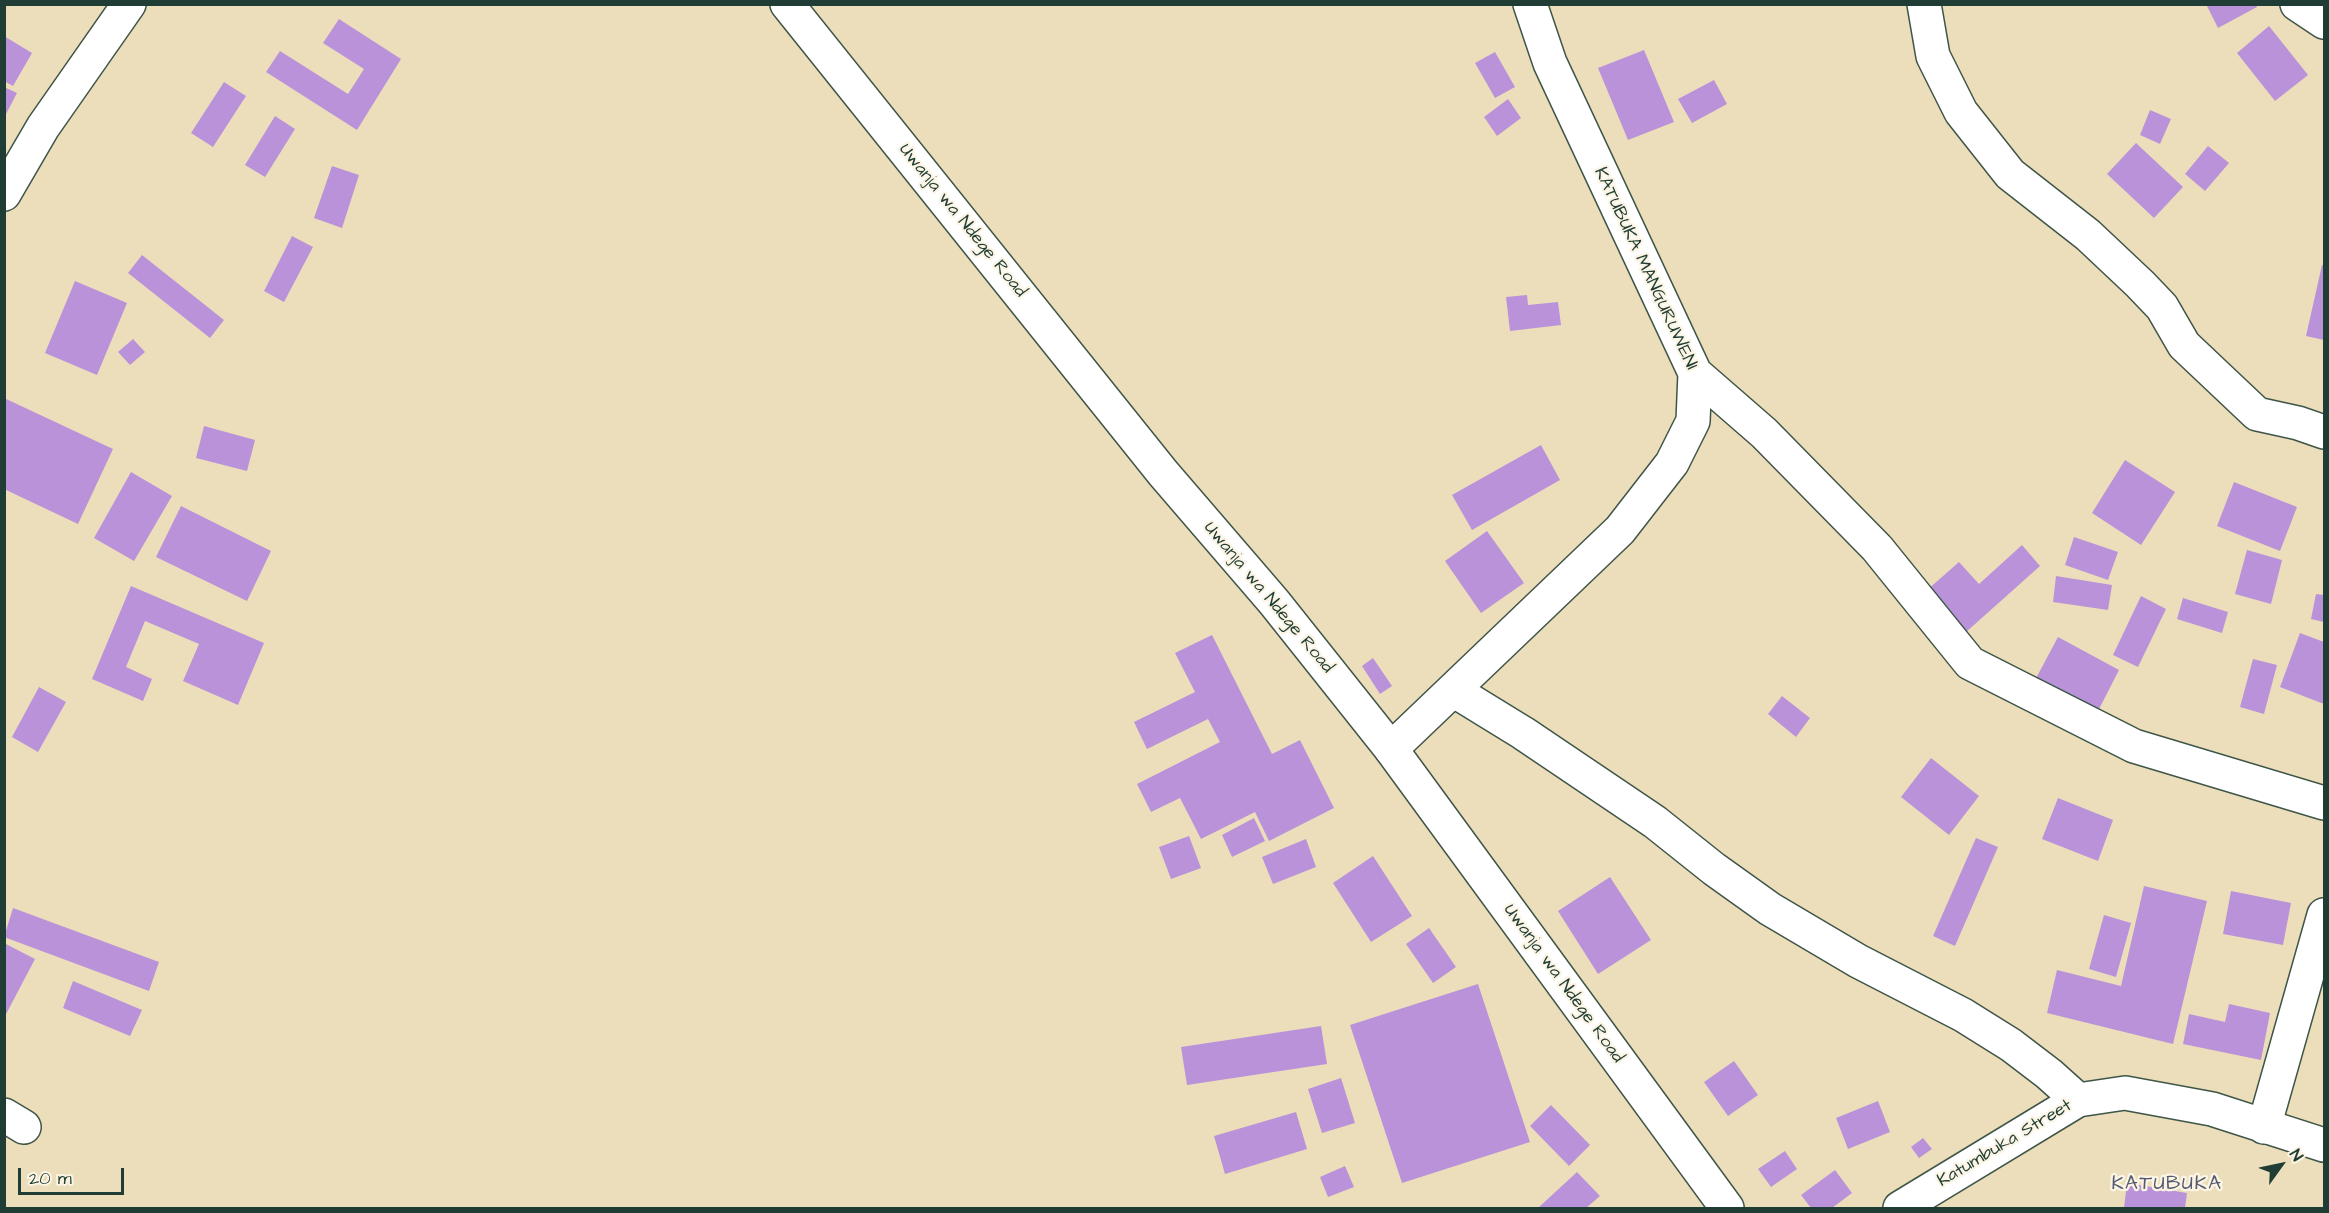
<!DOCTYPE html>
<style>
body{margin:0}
#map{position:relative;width:2329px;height:1213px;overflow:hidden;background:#ecdeba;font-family:"Architects Daughter",sans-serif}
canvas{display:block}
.frame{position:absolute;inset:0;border:6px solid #1f3d34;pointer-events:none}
.north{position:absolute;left:2251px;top:1135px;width:60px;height:60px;-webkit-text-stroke:4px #fcf5e5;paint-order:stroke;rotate:57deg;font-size:16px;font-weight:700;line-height:24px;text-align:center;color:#1f3d34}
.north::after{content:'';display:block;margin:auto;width:21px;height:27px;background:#1f3d34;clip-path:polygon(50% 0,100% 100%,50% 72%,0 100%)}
.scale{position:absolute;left:18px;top:1168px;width:106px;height:27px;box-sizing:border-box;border:3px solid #1f3d34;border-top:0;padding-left:8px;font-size:18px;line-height:21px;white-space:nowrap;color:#1f3d34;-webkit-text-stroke:4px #fcf5e5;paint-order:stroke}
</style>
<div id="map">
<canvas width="2329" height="1213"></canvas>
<div class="frame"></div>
<div class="north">N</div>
<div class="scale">20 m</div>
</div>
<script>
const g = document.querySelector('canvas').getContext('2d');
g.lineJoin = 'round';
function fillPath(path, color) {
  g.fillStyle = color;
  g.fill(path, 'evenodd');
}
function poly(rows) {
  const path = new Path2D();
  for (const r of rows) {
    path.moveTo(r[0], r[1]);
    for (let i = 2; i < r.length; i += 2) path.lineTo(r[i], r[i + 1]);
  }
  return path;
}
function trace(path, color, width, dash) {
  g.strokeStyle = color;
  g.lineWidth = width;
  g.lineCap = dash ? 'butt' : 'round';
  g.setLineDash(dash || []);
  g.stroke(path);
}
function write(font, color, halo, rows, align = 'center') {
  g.font = font + ' "Architects Daughter",sans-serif';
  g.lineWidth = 4.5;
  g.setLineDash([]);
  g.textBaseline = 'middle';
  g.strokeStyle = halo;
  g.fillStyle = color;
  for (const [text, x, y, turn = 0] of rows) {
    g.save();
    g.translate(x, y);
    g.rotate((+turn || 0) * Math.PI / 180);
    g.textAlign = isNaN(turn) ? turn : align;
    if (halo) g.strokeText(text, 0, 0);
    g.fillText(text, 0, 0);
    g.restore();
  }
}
fillPath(poly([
 [2206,4,2256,4,2257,7,2218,28],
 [339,19,401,59,357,130,266,72,280,51,348,94,364,69,323,43],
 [2269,26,2308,75,2275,101,2237,53],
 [4,36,32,53,13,86,4,81],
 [1644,50,1674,122,1628,140,1598,68],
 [1495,52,1515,87,1495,98,1475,63],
 [1714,80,1727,104,1692,123,1678,99],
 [224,82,246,96,213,147,191,133],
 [4,87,17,93,4,118],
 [1508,99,1521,118,1497,136,1484,117],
 [2150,110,2171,119,2160,144,2140,135],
 [275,116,295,129,265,177,245,165],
 [2136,143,2183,187,2154,218,2107,174],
 [2208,146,2229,163,2205,191,2185,174],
 [332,166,359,175,342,228,314,218],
 [292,236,313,247,284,302,264,291],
 [142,255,224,320,210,338,128,273],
 [2322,265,2324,265,2324,340,2306,336],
 [75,281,127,303,97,375,45,353],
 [1527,295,1528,305,1558,302,1561,325,1510,331,1506,297],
 [133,339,145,352,130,365,118,352],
 [4,398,113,449,78,524,4,489],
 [204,426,255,440,247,471,196,458],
 [1541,445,1560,480,1472,530,1452,495],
 [2125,460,2175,492,2141,545,2092,513],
 [131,472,172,496,134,561,94,538],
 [2234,482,2297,507,2280,551,2217,526],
 [181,506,271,551,247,601,156,557],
 [1487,531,1524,583,1481,613,1445,561],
 [2074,537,2118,552,2108,580,2065,565],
 [2022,545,2040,566,1956,641,1918,598,1959,562,1979,584],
 [2247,550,2282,560,2271,604,2235,594],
 [2056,576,2112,585,2108,610,2053,602],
 [131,586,264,643,238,705,183,681,199,644,145,621,126,667,152,679,143,701,92,679],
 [2316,594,2324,595,2324,622,2311,619],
 [2141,596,2166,609,2138,667,2113,655],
 [2183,598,2228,612,2222,633,2177,619],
 [2300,633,2324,642,2324,704,2280,687],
 [1212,635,1272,754,1300,740,1334,808,1269,841,1255,812,1201,839,1180,798,1151,812,1137,784,1220,742,1208,719,1147,749,1134,722,1195,692,1175,653],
 [2058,637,2119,670,2096,715,2034,682],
 [1373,658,1392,686,1380,694,1362,666],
 [2253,659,2277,665,2264,714,2240,707],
 [39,687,66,702,38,752,12,737],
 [1782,696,1810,718,1796,737,1768,714],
 [1931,758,1979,796,1949,835,1901,797],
 [2058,798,2113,820,2098,861,2042,839],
 [1254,818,1265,841,1232,857,1222,835],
 [1189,836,1201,868,1171,879,1159,847],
 [1976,838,1998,847,1955,946,1933,936],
 [1306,839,1316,867,1273,884,1262,857],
 [1373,856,1412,916,1371,942,1333,883],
 [1610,877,1651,940,1598,974,1558,911],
 [2144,886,2207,901,2173,1044,2047,1013,2057,970,2121,986],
 [2231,891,2291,903,2283,945,2223,934],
 [13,908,159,962,149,991,4,937],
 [2104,915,2131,923,2116,977,2089,969],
 [1429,928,1456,967,1433,983,1406,944],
 [4,943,35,959,4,1018],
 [73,981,142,1010,130,1036,63,1008],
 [1478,984,1530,1142,1402,1183,1350,1025],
 [2229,1004,2270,1013,2261,1060,2183,1044,2189,1014,2225,1022],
 [1321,1026,1327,1064,1187,1085,1181,1047],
 [1734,1061,1758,1095,1728,1116,1704,1082],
 [1341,1078,1355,1123,1322,1133,1308,1089],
 [1878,1101,1890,1132,1848,1149,1836,1118],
 [1551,1105,1590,1145,1569,1166,1530,1126],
 [1296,1112,1307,1149,1225,1174,1214,1136],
 [1923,1138,1932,1149,1919,1158,1911,1147],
 [1785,1151,1797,1169,1771,1187,1758,1169],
 [1345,1166,1354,1187,1328,1197,1320,1177],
 [1835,1170,1852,1193,1832,1208,1811,1208,1801,1195],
 [1577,1172,1600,1196,1586,1208,1538,1208],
 [2127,1183,2187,1193,2185,1208,2124,1208]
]), '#ba92d9');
const minor = poly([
 [1924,4,1933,56,1961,112,2010,174,2088,235,2140,284,2162,307,2184,345,2257,414,2298,423,2324,432],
 [2297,4,2324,22],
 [4,194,43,127,129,4],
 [1695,373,1764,433,1877,548,1970,663,2134,746,2324,803],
 [1453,690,1523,733,1655,822,1714,869,1770,909,1858,961,1963,1015,2011,1045,2049,1074,2078,1100],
 [1391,749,1620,530,1672,463,1693,421,1695,373,1550,63,1530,4],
 [4,1115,24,1127],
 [2264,1127,2324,915]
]);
const major = poly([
 [787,4,1163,473,1274,602,1391,749,1727,1208],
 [1900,1208,2078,1100,2125,1093,2212,1109,2324,1145]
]);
trace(minor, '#3e5548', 36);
trace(major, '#3e5548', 36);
trace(minor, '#fff', 33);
trace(major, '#fff', 33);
write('18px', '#1f3d34', '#fcf5e5', [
 ["Uwanja wa Ndege Road",962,221,51],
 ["KATUBUKA MANGURUWENI",1645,269,65],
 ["Uwanja wa Ndege Road",1268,598,50],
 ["Uwanja wa Ndege Road",1563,984,54],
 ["Katumbuka Street",2005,1144,-31]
]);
g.letterSpacing = '1.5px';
write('20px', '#555b6e', '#fcf5e5', [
 ["KATUBUKA",2167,1185]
]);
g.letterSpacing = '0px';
</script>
